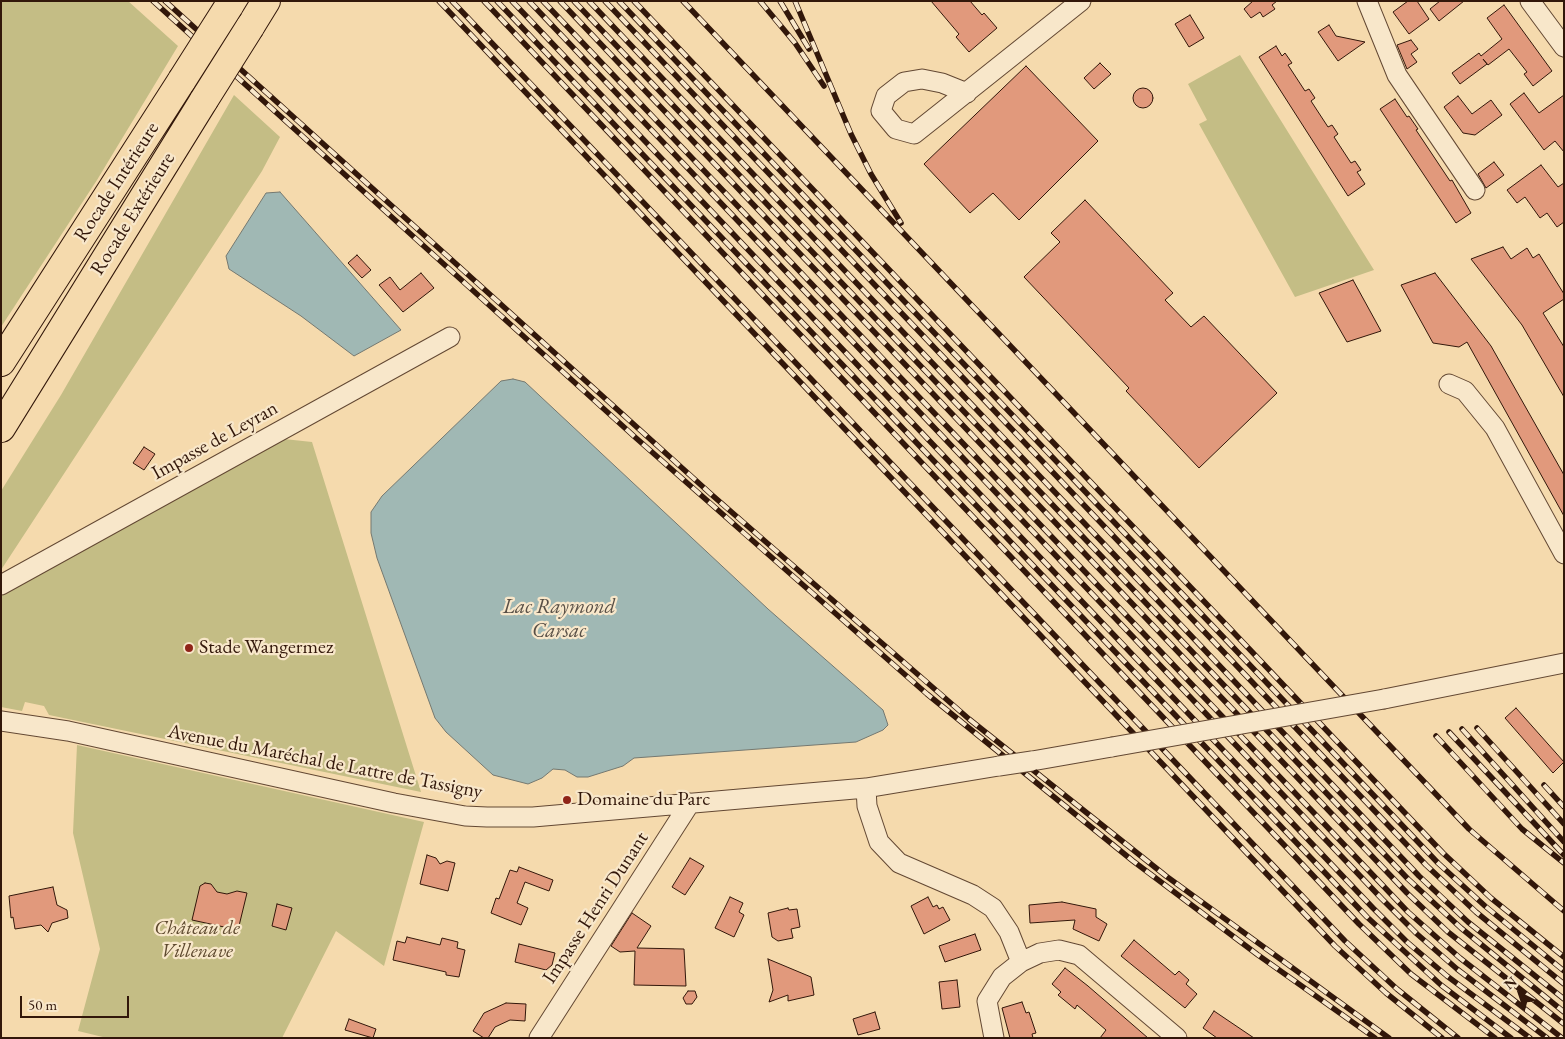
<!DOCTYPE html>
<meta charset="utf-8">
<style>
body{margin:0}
#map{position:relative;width:1565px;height:1039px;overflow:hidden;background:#f5daad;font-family:"EB Garamond",serif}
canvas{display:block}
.frame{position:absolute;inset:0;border:2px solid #32170a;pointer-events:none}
.north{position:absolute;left:1495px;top:969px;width:50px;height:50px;-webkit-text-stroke:4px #f8e7ca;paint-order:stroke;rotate:319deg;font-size:14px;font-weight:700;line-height:20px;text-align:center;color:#32170a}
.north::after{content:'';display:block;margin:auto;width:18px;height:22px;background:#32170a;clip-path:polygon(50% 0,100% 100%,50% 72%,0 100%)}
.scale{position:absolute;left:20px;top:996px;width:109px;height:22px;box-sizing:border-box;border:2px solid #32170a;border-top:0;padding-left:6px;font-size:15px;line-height:18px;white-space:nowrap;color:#32170a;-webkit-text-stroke:4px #f8e7ca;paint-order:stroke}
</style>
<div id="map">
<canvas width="1565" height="1039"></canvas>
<div class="frame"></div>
<div class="north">N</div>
<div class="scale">50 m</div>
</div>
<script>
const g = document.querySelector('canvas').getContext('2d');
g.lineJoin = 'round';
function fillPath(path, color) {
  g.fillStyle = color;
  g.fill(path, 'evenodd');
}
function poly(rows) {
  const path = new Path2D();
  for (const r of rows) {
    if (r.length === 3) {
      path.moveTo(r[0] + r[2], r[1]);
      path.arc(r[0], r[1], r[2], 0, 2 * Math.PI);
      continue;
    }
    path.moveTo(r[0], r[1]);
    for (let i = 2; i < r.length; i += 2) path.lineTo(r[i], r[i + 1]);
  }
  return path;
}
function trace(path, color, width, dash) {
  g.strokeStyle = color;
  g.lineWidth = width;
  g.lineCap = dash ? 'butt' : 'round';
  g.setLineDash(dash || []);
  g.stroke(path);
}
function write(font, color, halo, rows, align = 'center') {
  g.font = font + ' "EB Garamond",serif';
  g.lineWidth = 4.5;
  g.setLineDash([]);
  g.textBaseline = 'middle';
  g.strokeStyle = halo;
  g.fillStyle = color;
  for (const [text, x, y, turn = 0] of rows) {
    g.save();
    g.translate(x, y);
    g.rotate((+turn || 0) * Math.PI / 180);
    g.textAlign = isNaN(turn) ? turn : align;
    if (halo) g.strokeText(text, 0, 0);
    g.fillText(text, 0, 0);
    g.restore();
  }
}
fillPath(poly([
 [1,1,128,1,178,46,97,180,1,327],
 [1240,55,1374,270,1295,297,1199,124,1207,120,1188,84],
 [234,95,280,137,262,171,1,570,1,491,61,395],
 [284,439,312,442,421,792,49,715,44,706,25,702,22,711,1,707,1,595],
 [77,745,424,822,384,966,336,931,282,1038,107,1038,78,1031,100,949,73,833]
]), '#c4bd85');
const water = poly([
 [280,192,401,330,354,356,301,316,229,269,226,256,266,193,280,192],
 [513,379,525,382,768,609,883,710,888,725,883,730,856,742,634,758,623,766,588,777,577,777,565,770,553,769,542,778,528,784,493,775,446,732,435,718,377,558,371,533,371,512,382,496,501,381,513,379]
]);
fillPath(water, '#a0b8b4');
trace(water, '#747870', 1);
const building = poly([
 [931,1,970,1,982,15,984,13,997,28,969,52,956,37,959,34,931,1],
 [1253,1,1277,1,1272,5,1275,9,1263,17,1260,12,1251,18,1244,9,1253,1],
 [1408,1,1417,1,1429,19,1409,34,1393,12,1408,1],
 [1440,1,1464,1,1439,21,1430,9,1440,1],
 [1504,5,1552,71,1533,86,1524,74,1527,72,1509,49,1488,65,1483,59,1487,64,1460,84,1452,73,1479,53,1481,56,1502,39,1487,18,1504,5],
 [1190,15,1204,38,1189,47,1175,24,1190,15],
 [1329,25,1336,36,1365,42,1338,61,1318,32,1329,25],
 [1411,40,1418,49,1411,54,1417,62,1407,69,1397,45,1411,40],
 [1276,46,1282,56,1285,53,1292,63,1288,65,1305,91,1309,89,1315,98,1311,101,1328,127,1332,125,1338,134,1334,137,1351,163,1355,161,1361,170,1357,172,1365,184,1348,196,1259,57,1276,46],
 [1100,63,1111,74,1094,89,1084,78,1100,63],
 [1026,66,1098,141,1019,220,993,193,970,213,924,164,1026,66],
 [1143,98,10],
 [1524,93,1539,113,1564,95,1564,152,1555,141,1544,150,1510,104,1524,93],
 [1458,96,1472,114,1491,100,1502,115,1475,135,1463,133,1444,107,1458,96],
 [1395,99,1407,117,1409,116,1418,129,1416,130,1450,181,1452,180,1471,213,1456,223,1380,109,1395,99],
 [1494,162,1504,175,1486,188,1478,174,1494,162],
 [1541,165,1558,187,1564,183,1564,222,1557,227,1547,213,1540,218,1525,197,1517,203,1507,190,1541,165],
 [1085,200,1173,293,1165,300,1191,327,1204,316,1277,393,1199,468,1126,391,1129,388,1024,277,1060,242,1051,233,1085,200],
 [1503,247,1511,259,1527,248,1533,258,1539,254,1564,294,1564,299,1543,313,1564,347,1564,397,1522,325,1471,259,1503,247],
 [357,255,371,270,362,278,348,263,357,255],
 [421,273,434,288,403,312,379,285,390,277,400,290,421,273],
 [1435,273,1491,346,1564,475,1564,516,1467,342,1459,347,1433,343,1401,285,1435,273],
 [1353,280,1381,331,1347,342,1319,293,1353,280],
 [144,447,155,454,144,470,133,463,144,447],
 [1516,708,1564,762,1553,773,1505,718,1516,708],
 [427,855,436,858,440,864,447,861,455,863,448,891,420,884,427,855],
 [690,858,704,866,685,895,672,887,690,858],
 [519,867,553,880,549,891,525,882,517,903,528,908,521,925,491,913,496,898,499,899,510,870,517,872,519,867],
 [205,883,211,884,217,892,227,894,237,891,247,893,238,930,192,920,200,886,205,883],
 [53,887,57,905,67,910,68,918,52,923,48,932,41,925,15,929,13,917,11,918,9,896,53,887],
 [730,897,743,903,739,912,744,915,734,937,715,928,730,897],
 [928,897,933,907,937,905,939,909,943,907,950,920,924,934,911,906,928,897],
 [1062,902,1096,909,1096,917,1107,924,1099,941,1073,929,1075,920,1030,923,1029,905,1062,902],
 [277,904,292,908,286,930,272,926,277,904],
 [788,908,789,910,797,909,800,927,791,929,793,938,778,941,772,937,768,913,788,908],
 [632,913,651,926,637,948,684,949,686,986,634,985,635,951,620,952,611,946,632,913],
 [975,934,981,950,945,962,939,946,975,934],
 [407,937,440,945,442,938,458,942,457,948,465,950,459,977,446,975,446,972,393,960,397,941,405,943,407,937],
 [1134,940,1175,975,1179,971,1189,980,1186,984,1197,994,1185,1008,1121,956,1134,940],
 [519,944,555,953,552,965,546,970,515,962,519,944],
 [768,959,811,977,814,995,788,1001,788,995,769,1002,773,990,768,959],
 [1065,968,1088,986,1148,1038,1100,1038,1106,1030,1077,1005,1075,1009,1058,995,1061,992,1052,984,1065,968],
 [957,980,960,1007,942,1009,939,982,957,980],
 [688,991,695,991,697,997,692,1004,686,1004,683,998,688,991],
 [1022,1002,1026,1013,1029,1012,1036,1033,1032,1034,1033,1038,1010,1038,1002,1008,1022,1002],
 [506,1003,526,1004,525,1021,510,1020,495,1027,488,1038,484,1038,473,1031,484,1013,506,1003],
 [1214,1011,1254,1038,1217,1038,1203,1028,1214,1011],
 [875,1012,880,1029,858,1035,853,1019,875,1012],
 [349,1019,376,1029,373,1038,345,1030,349,1019]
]);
fillPath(building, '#e1997c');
trace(building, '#32170a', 1);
const minor = poly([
 [1367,1,1397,75,1475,190],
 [1530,1,1564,47],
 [967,93,942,83,922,79,904,82,886,96,881,111,896,129,914,134,943,111,1081,1],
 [1449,384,1465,391,1495,428,1564,554],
 [1,585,450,337],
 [1384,699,1564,663],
 [1,721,68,731,394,803,465,816,487,817,533,817,866,788,999,766],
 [1032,761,1112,747],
 [866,788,867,806,879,842,899,863,973,895,993,908,1009,932,1021,962],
 [539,1038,690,803],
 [994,1038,987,1001,1002,977,1021,962,1040,953,1059,950,1079,955,1177,1038]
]);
const highway = poly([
 [250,27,266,1],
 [1,362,182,80],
 [1,428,204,100]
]);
trace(minor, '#634833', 21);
trace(highway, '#32170a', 30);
trace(minor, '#f8e7ca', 19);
trace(highway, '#f5daad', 28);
const rail = poly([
 [153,1,636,438,927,694,1133,861,1258,955,1375,1038],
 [165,1,712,495,969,719,1166,876,1389,1038],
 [439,1,1335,946,1386,993,1442,1038],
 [452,1,1345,941,1397,989,1458,1038],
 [484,1,1359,924,1411,974,1495,1038],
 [497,1,1367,917,1441,985,1511,1038],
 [512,1,1373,908,1407,942,1447,976,1530,1038],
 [529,1,1382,899,1417,934,1457,969,1547,1038],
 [543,1,1408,912,1460,958,1562,1038],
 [560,1,1407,893,1448,932,1564,1024],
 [574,1,1408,879,1461,928,1564,1012],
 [589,1,1419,876,1468,922,1564,999],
 [605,1,1426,865,1476,912,1564,984],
 [619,1,1438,863,1485,906,1564,971],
 [634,1,1443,853,1491,898,1564,957],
 [683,1,1469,829,1564,911],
 [760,1,795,43,824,86],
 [780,1,809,49],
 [795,1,851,134,871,174,901,223],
 [1477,728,1564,824],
 [1462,729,1564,842],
 [1449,732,1564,855],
 [1436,736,1522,829,1564,863],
 [1544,785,1564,807]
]);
trace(rail, '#32170a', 5.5);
trace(rail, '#f8e7ca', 4, [11]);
const minorBridge = poly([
 [1112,747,1384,699],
 [999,766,1032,761]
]);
const highwayBridge = poly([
 [182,80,229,6],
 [204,100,250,27]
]);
trace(minorBridge, '#634833', 21, []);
trace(highwayBridge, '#32170a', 30, []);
trace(minorBridge, '#f8e7ca', 19);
trace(highwayBridge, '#f5daad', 28);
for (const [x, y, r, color] of [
 [189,648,5,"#8f2418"],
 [567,800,5,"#8f2418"]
]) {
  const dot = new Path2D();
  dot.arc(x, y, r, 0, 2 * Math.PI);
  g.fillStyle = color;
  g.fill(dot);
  trace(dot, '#f8e7ca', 2);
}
write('20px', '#32170a', '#f8e7ca', [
 ["Rocade Intérieure",117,182,-57],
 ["Rocade Extérieure",133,214,-58],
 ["Impasse de Leyran",215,441,-29],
 ["Avenue du Maréchal de Lattre de Tassigny",325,762,11],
 ["Impasse Henri Dunant",596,908,-57]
]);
write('20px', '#32170a', '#f8e7ca', [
 ["Stade Wangermez",199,648],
 ["Domaine du Parc",577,800]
], 'left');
write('italic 20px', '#5e492f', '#f8e7ca', [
 ["Château de",197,929],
 ["Villenave",197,952]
]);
write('italic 21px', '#584f46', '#f8e7ca', [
 ["Lac Raymond",559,607],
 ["Carsac",559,631]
]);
</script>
